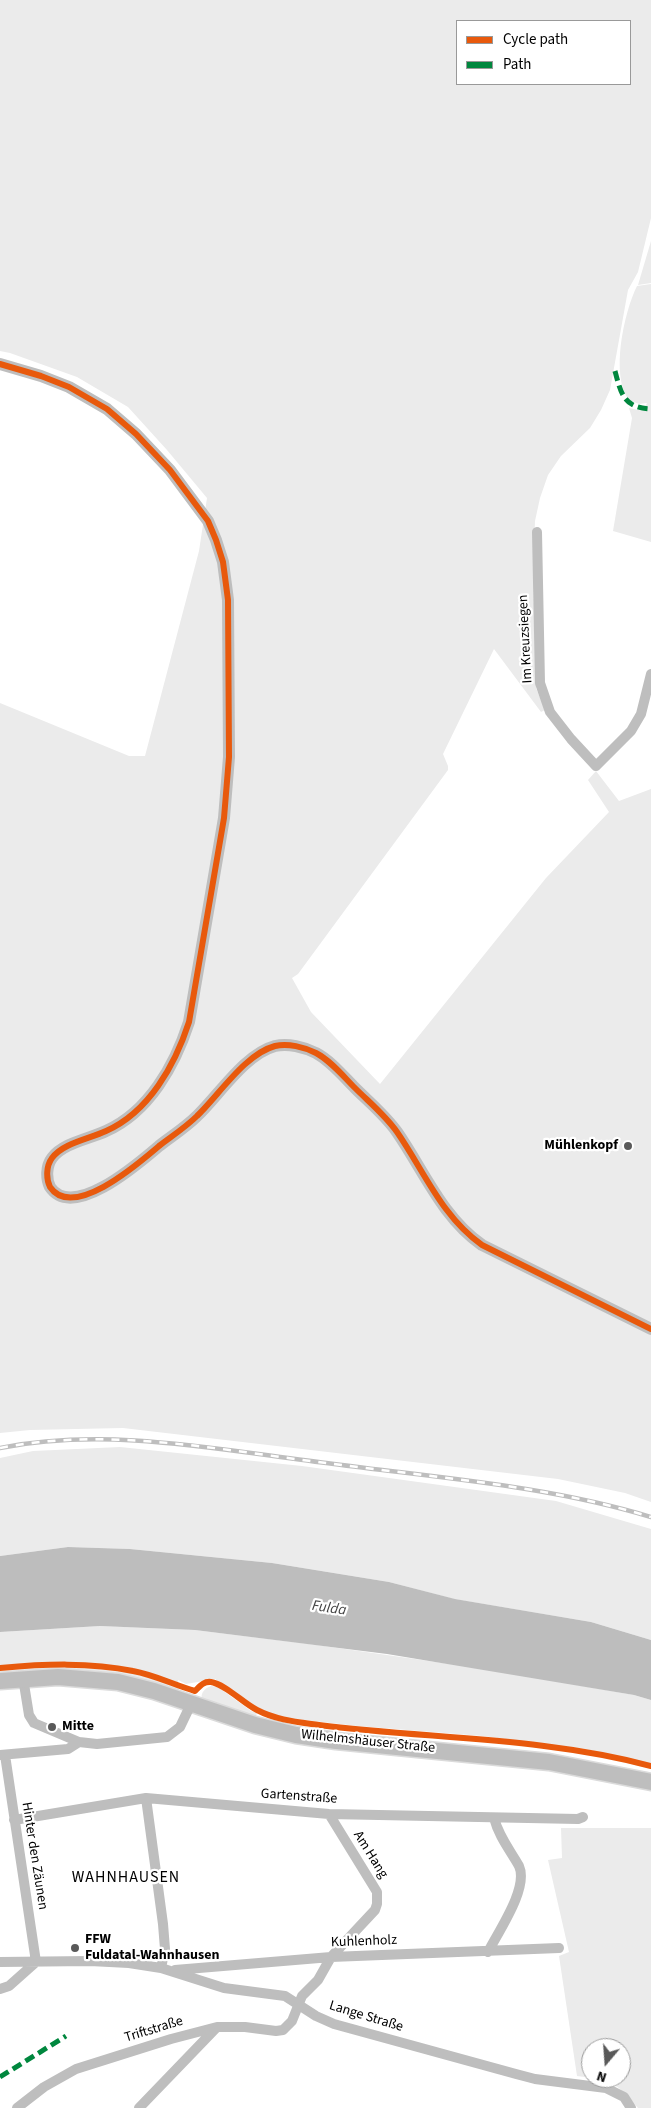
<!DOCTYPE html>
<html>
<head>
<meta charset="utf-8">
<style>
	body { margin:0 }
	#map { position:relative; width:651px; height:2108px; overflow:hidden; background:#fff; font-family:"Source Sans 3",sans-serif }
	canvas { display:block }
	.legend { position:absolute; left:456px; top:20px; width:175px; height:65px; box-sizing:border-box; background:#fff; border:1px solid #999; margin:0; padding:6px 9px; list-style:none; font-size:15px; color:#000 }
	.legend li { display:flex; align-items:center; gap:10px; height:25px }
	.legend b { width:25px; border:1px solid #999 }
	.north { position:absolute; left:581px; top:2038px; width:50px; height:50px; box-sizing:border-box; background:#fff; border:1px solid #999; border-radius:50%; rotate:198deg; font-size:14px; font-weight:700; line-height:20px; text-align:center; color:#000 }
	.north::after { content:''; display:block; margin:auto; width:18px; height:22px; background:#595959; clip-path:polygon(50% 0,100% 100%,50% 72%,0 100%) }
</style>
</head>
<body>
<div id="map">
<canvas width="651" height="2108"></canvas>
<ul class="legend">
<li><b style="height:6px;background:#e8590c"></b>Cycle path</li>
<li><b style="height:6px;background:#00873e"></b>Path</li>
</ul>
<div class="north">N</div>
</div>
<script>
const ctx = document.querySelector('canvas').getContext('2d');
ctx.lineJoin = 'round';
function paint(path, color) {
  ctx.fillStyle = color;
  ctx.fill(path, 'evenodd');
}
function stroke(path, color, width, dash) {
  ctx.strokeStyle = color;
  ctx.lineWidth = width;
  ctx.lineCap = dash ? 'butt' : 'round';
  ctx.setLineDash(dash || []);
  ctx.stroke(path);
}
function drawText(font, color, halo, rows, align = 'center') {
  ctx.font = font + ' "Source Sans 3",sans-serif';
  ctx.lineWidth = 4.5;
  ctx.setLineDash([]);
  ctx.textBaseline = 'middle';
  ctx.strokeStyle = halo;
  ctx.fillStyle = color;
  for (const [text, x, y, turn = 0] of rows) {
    ctx.save();
    ctx.translate(x, y);
    ctx.rotate((+turn || 0) * Math.PI / 180);
    ctx.textAlign = isNaN(turn) ? turn : align;
    if (halo) ctx.strokeText(text, 0, 0);
    ctx.fillText(text, 0, 0);
    ctx.restore();
  }
}
const green = new Path2D(`
	M 0,0 L 651,0 L 651,218 L 638,272 L 628,290 L 610,390 L 601,410 L 590,428 L 561,456 L 548,475 L 540,498 L 535,521 L 533,576 L 536,688 L 545,710 L 541,712 L 494,649 L 443,754 L 448,766 L 448,770 L 298,974 L 292,978 L 311,1012 L 380,1084 L 546,878 L 609,812 L 588,780 L 596,771 L 619,801 L 651,789 L 651,1502 L 625,1493 L 558,1479 L 123,1428 L 30,1430 L 0,1433 L 0,703 L 129,756 L 145,756 L 199,551 L 207,498 L 167,450 L 128,407 L 77,377 L 10,353 L 0,351 ZM 457,21 L 630,21 L 630,84 L 457,84 Z
	M 651,241 L 651,283 L 638,285 Z
	M 651,284 L 651,542 L 613,531 L 632,418 L 629,408 L 643,411 L 647,403 L 639,404 L 629,400 C 610,376 624,312 637,286 Z
	M 120,1447 L 302,1466 L 556,1501 L 651,1529 L 651,1640 L 591,1622 L 454,1599 L 389,1582 L 272,1563 L 130,1549 L 68,1547 L 0,1556 L 0,1458 L 33,1451 Z
	M 100,1626 L 195,1630 L 317,1645 L 485,1669 L 634,1695 L 651,1700 L 651,1764 L 585,1749 L 482,1736 L 357,1726 L 278,1717 L 257,1709 L 215,1679 L 186,1684 L 178,1680 L 179,1692 L 0,1676 L 0,1632 Z
	M 211,1686 L 218,1687 L 251,1711 L 257,1713 L 255,1719 L 202,1700 C 200,1693 205,1688 211,1686 Z
	M 561,1828 L 651,1828 L 651,2108 L 638,2108 L 624,2092 L 608,2080 L 577,2076 L 559,1956 L 569,1952 L 548,1860 L 562,1858 ZM 591,2048 L 621,2048 L 621,2078 L 591,2078 Z`);
const water = new Path2D(`
	M 68,1547 L 130,1549 L 272,1563 L 389,1582 L 455,1599 L 591,1622 L 651,1640 L 651,1700 L 634,1695 L 387,1654 L 195,1630 L 100,1626 L 0,1632 L 0,1556 Z`);
const minor = new Path2D(`
	M 537,532 L 540,683 L 550,712 L 571,739 L 596,766 L 631,731 L 641,714 L 651,674
	M 23,1678 L 29,1715 L 34,1723 L 79,1742 L 97,1744 L 167,1737 L 180,1727 L 191,1704
	M 0,1755 L 68,1749 L 79,1742
	M 146,1798 L 163,1924 L 165,1949 L 161,1968
	M 14,1820 L 146,1798 L 329,1814 L 578,1819 L 583,1817
	M 488,1952 C 498,1932 529,1888 519,1866 C 510,1850 499,1837 494,1818
	M 0,1962 L 90,1961 L 129,1963 L 161,1968 L 224,1988 L 285,1996 L 316,2016 L 334,2024 L 516,2074 L 535,2079 L 606,2088 L 624,2097 L 631,2108
	M 175,1970 L 331,1957 L 559,1948
	M 0,1989 L 9,1986 L 36,1962 L 5,1755
	M 17,2108 L 44,2087 L 76,2069 L 171,2039 L 217,2027 L 245,2027 L 276,2031 L 283,2030 L 292,2021 L 302,1996 L 318,1980 L 331,1957 L 375,1910 L 377,1904 L 377,1892 L 329,1814
	M 139,2108 L 217,2027`);
const tertiary = new Path2D(`
	M 0,364 L 41,376 L 69,387 L 107,409 L 136,434 L 170,470 L 208,521 L 216,540 L 223,562 L 228,600 L 229,757 L 224,818 L 189,1022 C 175,1065 149,1112 106,1131 C 89,1139 63,1143 52,1158 C 46,1166 46,1179 50,1187 C 73,1221 139,1163 159,1146 C 172,1136 186,1127 197,1116 C 219,1095 245,1054 275,1046 C 288,1043 304,1047 316,1053 C 331,1061 343,1076 355,1088 C 369,1102 385,1115 397,1132 C 424,1171 442,1217 482,1245 L 651,1329`);
const primary = new Path2D(`
	M 0,1681 L 58,1677 L 118,1682 L 154,1691 L 255,1725 L 296,1735 L 336,1741 L 549,1762 L 651,1782`);
const rail = new Path2D(`
	M 0,1448 C 110,1426 225,1451 334,1464 C 440,1478 549,1486 651,1517`);
const quiet = new Path2D(`
	M 615,371 C 621,394 624,408 651,409
	M 0,2077 L 66,2036`);
const cycleway = new Path2D(`
	M 0,364 L 41,376 L 69,387 L 107,409 L 136,434 L 170,470 L 208,521 L 216,540 L 223,562 L 228,600 L 229,757 L 224,818 L 189,1022 C 175,1065 149,1112 106,1131 C 89,1139 63,1143 52,1158 C 46,1166 46,1179 50,1187 C 73,1221 139,1163 159,1146 C 172,1136 186,1127 197,1116 C 219,1095 245,1054 275,1046 C 288,1043 304,1047 316,1053 C 331,1061 343,1076 355,1088 C 369,1102 385,1115 397,1132 C 424,1171 442,1217 482,1245 L 651,1329
	M 0,1668 C 44,1664 90,1662 133,1671 C 155,1675 174,1685 195,1691 C 200,1686 204,1681 211,1682 C 225,1684 243,1703 257,1710 C 276,1720 298,1722 319,1725 C 430,1739 542,1737 651,1766`);
const markers = [
	[628,1146,5,"#595959"],
	[52,1727,5,"#595959"],
	[75,1948,5,"#595959"]
];
const streetNames = [
	["Im Kreuzsiegen",526,639,-93],
	["Wilhelmshäuser Straße",368,1742,6],
	["Gartenstraße",299,1797,4],
	["Am Hang",370,1855,58],
	["Hinter den Zäunen",34,1856,81],
	["Kuhlenholz",364,1942,-2],
	["Lange Straße",366,2017,17],
	["Triftstraße",154,2030,-17]
];
const poiNames = [
	["Mühlenkopf",618,1146,"right"],
	["Mitte",62,1727],
	["FFW",85,1940],
	["Fuldatal-Wahnhausen",85,1956]
];
const waterNames = [
	["Fulda",329,1609,8]
];
const quarterNames = [
	["WAHNHAUSEN",126,1878]
];
paint(green, '#ebebeb');
paint(water, '#bdbdbd');
stroke(primary, '#dbdbdb', 19);
stroke(minor, '#bebebe', 10);
stroke(tertiary, '#bebebe', 12);
stroke(primary, '#bebebe', 16);
stroke(rail, '#bebebe', 4.5);
stroke(rail, '#fff', 2.5, [8]);
stroke(quiet, '#00873e', 5, [10, 5]);
stroke(cycleway, '#e8590c', 6);
for (const [x, y, r, color] of markers) {
  const dot = new Path2D();
  dot.arc(x, y, r, 0, 2 * Math.PI);
  ctx.fillStyle = color;
  ctx.fill(dot);
  stroke(dot, '#fff', 2);
}
drawText('14px', '#000', '#fff', streetNames);
drawText('bold 14px', '#000', '#fff', poiNames, 'left');
drawText('italic 15px', '#424242', '#fff', waterNames);
ctx.letterSpacing = '1px';
drawText('16px', '#000', '#fff', quarterNames);
ctx.letterSpacing = '0px';
</script>
</body>
</html>
